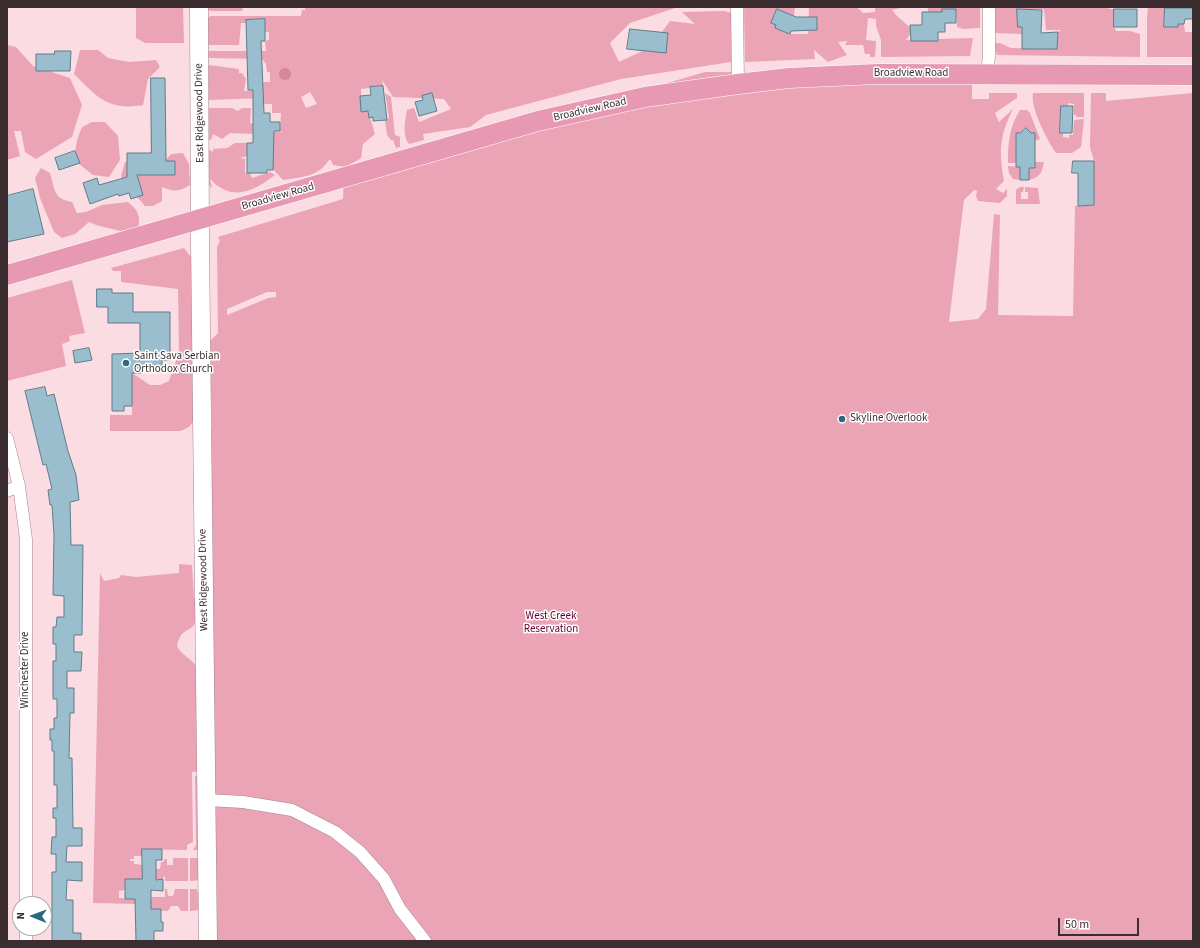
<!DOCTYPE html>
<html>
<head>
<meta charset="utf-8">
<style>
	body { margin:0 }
	#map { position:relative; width:1200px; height:948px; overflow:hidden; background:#fbdce3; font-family:"Source Sans 3",sans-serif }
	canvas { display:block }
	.frame { position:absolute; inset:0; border:8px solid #3b2d30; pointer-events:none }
	.north { position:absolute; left:12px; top:896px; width:40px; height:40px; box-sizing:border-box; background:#fff; border:1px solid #b1abac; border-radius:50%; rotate:271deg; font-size:11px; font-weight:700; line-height:16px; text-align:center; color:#3b2d30 }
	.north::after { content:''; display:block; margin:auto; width:14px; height:18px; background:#2c687f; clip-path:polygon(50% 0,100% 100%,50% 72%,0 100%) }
	.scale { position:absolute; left:1058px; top:918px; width:81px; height:18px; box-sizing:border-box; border:2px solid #3b2d30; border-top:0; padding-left:5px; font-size:12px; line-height:14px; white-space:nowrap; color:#3b2d30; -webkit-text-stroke:3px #fff; paint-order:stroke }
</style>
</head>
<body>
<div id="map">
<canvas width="1200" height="948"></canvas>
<div class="frame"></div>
<div class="north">N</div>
<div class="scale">50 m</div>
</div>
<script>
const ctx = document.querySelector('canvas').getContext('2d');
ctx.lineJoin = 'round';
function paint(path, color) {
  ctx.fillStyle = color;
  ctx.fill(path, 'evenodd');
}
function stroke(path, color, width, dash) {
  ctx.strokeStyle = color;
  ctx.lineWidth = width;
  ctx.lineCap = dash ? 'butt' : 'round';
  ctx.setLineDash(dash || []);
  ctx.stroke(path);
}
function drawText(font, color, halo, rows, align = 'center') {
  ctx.font = font + ' "Source Sans 3",sans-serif';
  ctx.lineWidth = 3;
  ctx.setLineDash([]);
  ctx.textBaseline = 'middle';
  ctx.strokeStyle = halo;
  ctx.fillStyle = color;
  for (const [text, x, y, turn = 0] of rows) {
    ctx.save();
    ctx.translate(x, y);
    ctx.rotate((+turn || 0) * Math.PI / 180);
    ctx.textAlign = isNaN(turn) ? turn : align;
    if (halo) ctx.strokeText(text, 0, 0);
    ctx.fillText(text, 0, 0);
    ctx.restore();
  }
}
const green = new Path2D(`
	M 136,7 L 183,7 L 184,43 L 145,43 L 136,38 Z
	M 204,7 L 243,7 L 242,11 L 210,11 Z
	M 305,7 L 678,7 L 630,23 L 610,43 L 619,62 L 651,47 L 670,21 L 695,24 L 682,12 L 724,11 L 732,13 L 731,62 L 621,79 L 486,115 L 470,127 L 423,134 L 424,140 L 409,144 C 402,136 405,121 407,110 L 414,108 L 419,122 L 451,109 L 444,99 L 393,97 L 382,80 L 383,86 L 361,89 L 361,112 L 368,111 L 375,134 L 363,144 L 361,158 L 346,167 L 333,165 L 331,160 L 329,160 C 318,177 302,177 283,180 L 270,166 L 271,132 L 283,132 L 280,131 L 281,113 L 272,113 L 272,104 L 264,104 L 264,98 L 209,100 L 204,97 L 204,68 L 209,65 L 239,69 L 239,73 L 242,73 L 246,79 L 244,91 L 263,90 L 263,82 L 270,82 L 270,72 L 267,72 L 266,64 L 262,59 L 210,58 L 205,56 L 205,53 L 209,51 L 266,51 L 265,41 L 269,40 L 269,32 L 265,32 L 265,19 L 246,20 L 246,23 L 241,23 L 239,45 L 209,45 L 205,42 L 204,20 L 211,16 L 301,16 L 302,10 L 305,10 ZM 310,92 L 317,104 L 306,108 L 301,97 Z
	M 744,7 L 795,7 L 794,16 L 776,25 L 776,28 L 790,34 L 808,34 L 809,7 L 857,7 L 863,13 L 875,12 L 875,7 L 904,7 L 892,10 L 897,16 L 913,30 L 906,40 L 973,38 L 970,56 L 881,57 L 881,40 L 876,26 L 876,19 L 868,18 L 866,40 L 876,41 L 875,57 L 870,57 L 870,54 L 865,54 L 863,45 L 845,45 L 847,41 L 838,42 L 847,55 L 828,62 L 814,50 L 815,59 L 745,62 Z
	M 928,7 L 980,7 L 980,28 L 963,29 L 957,27 L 956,9 L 942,9 L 942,12 L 928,12 Z
	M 993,7 L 1111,7 L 1108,9 L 1114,9 L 1114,27 L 1116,31 L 1130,31 L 1140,34 L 1140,57 L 997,55 L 994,43 L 1000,43 L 1011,48 L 1057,49 L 1058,32 L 1061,30 L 1046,30 L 1044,9 L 1018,9 L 1018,26 L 1022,27 L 1022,34 L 993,33 Z
	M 1148,7 L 1178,7 L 1165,8 L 1164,27 L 1178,27 L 1178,24 L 1184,24 L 1185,32 L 1193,32 L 1193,57 L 1147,57 L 1147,17 Z
	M 7,45 L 16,47 L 33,66 L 70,78 L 82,105 L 72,137 L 36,159 L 25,152 L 21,131 L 14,131 L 20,156 L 7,160 Z
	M 80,50 L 98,50 L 108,58 L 129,62 L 156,60 L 160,67 L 148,79 L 143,105 C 108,111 97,97 74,74 Z
	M 705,72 L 972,73 L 972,99 L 989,99 L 989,93 L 1017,93 L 1017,98 L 995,113 L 999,122 L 1013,109 C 999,137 999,151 1004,181 L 996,189 L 1003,193 L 1007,189 L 1007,196 L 1000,203 L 978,201 L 976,196 L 977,191 L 974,190 L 964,200 L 949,322 L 978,319 L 986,309 L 994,214 L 1000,215 L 998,315 L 1073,316 L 1075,206 L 1094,205 L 1094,161 L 1090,147 L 1091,93 L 1106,93 L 1106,101 L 1193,93 L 1193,941 L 209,941 L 204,431 L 212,428 L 210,341 L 218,333 L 217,247 L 220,241 L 218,237 L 343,199 L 344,177 ZM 267,292 L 276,292 L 276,297 L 268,298 L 227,315 L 227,309 Z
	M 385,93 L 391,97 L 395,135 L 400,137 L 400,147 L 396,148 L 393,140 L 391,140 L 387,135 L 385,121 L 389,118 Z
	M 1033,93 L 1084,93 L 1084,117 L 1076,117 L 1076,115 L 1074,115 L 1074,104 L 1068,103 L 1068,106 L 1061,106 L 1060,133 L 1063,133 L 1063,137 L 1069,138 L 1069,135 L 1073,135 L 1074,120 L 1084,119 L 1081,147 L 1072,153 L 1056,153 C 1047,140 1030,108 1033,93 Z
	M 209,108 L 232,108 L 238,111 L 242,108 L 251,108 L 250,123 L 253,124 L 253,134 L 230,133 L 222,139 L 213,134 L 211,140 L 204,138 L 205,110 Z
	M 1020,110 L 1027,110 L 1030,113 L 1040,139 L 1035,141 L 1035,133 L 1031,133 L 1026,128 L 1020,133 L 1016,133 L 1016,163 L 1008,163 C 1008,144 1009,127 1020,110 Z
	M 92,122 L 105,122 L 118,136 L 120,160 L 109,177 L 93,175 L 74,160 L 77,140 L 82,127 Z
	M 235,143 L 247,143 L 247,156 L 240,158 L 245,159 L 245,173 L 250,173 L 252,178 L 270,172 L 275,175 C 253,192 232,202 210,179 L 212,187 L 211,188 L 207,181 L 208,149 L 213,152 L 213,149 L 227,148 Z
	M 183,153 L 189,164 L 190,185 C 179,192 173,192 162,187 L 162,201 L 153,206 L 145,206 C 136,195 127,187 121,176 L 125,162 L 132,161 L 160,167 L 171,154 Z
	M 1035,162 L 1044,162 C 1042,173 1040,177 1029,180 L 1029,168 L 1035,167 Z
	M 1008,166 L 1020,167 L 1020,180 L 1013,179 L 1009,173 Z
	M 41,168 L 50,173 C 55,189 53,199 72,202 L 77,213 L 86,212 L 102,205 L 128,202 C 138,210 141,216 138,229 L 126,233 C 114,228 101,228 89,222 L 75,234 L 62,238 L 54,232 L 40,198 L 35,178 Z
	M 1020,187 L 1024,187 L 1023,192 L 1021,192 L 1021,199 L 1028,199 L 1028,192 L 1025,192 L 1025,187 L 1038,188 L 1040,204 L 1016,204 L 1016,190 Z
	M 184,248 L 191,257 L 193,272 L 196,418 L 189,427 L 181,431 L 110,431 L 110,415 L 132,415 L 132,373 L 150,385 L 160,385 L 169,381 L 179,352 L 178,289 L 121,282 L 121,271 L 113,271 L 111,268 Z
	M 72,280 L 85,333 L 69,336 L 70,341 L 62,344 L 66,366 L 7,381 L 7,298 Z
	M 179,564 L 192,565 L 194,598 L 198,600 C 198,607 199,615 196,622 C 190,633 181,627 177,646 C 180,654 191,658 196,666 L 200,771 L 192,772 L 193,842 L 187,845 L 187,850 L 142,849 L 142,856 L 134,856 L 134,859 L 130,859 L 130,861 L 134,861 L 134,864 C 143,864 151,869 160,869 L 161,862 L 163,862 L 165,859 L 167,859 L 167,865 L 173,865 L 173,858 L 188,858 L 188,881 L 165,881 L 165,876 L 162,879 L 125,879 L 125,890 L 119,891 L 119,898 L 151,900 L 152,897 L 165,897 L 165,889 L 167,889 L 168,896 L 173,896 L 175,889 L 188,889 L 188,911 L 181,911 L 178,906 L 171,906 L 168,911 L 136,909 L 136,904 L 93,903 L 100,573 L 104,581 L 119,578 L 121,575 L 136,577 L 179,573 Z
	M 195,776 L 200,776 L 200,844 L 198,850 L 193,850 L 196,845 Z
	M 190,858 L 198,858 L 201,880 L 190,881 Z
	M 190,889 L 197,889 L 197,892 L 201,893 L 199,910 L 190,911 Z`);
const water = new Path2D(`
	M279 74a6 6 0 1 1 12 0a6 6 0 1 1-12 0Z`);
const building = new Path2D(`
	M 1165,8 L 1193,8 L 1193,19 L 1185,19 L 1184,24 L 1178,24 L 1178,27 L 1164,27 Z
	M 777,9 L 796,17 L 817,17 L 817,30 L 791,31 L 790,34 L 775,28 L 776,25 L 771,23 Z
	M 942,9 L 956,9 L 956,23 L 945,23 L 945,32 L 938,32 L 938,41 L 911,41 L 910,25 L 922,25 L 922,12 L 942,12 Z
	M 1017,9 L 1042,10 L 1041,33 L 1058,32 L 1057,49 L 1022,49 L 1022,27 L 1018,27 Z
	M 1114,9 L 1137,9 L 1137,27 L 1114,27 Z
	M 265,19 L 265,41 L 261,41 L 264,113 L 270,113 L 270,122 L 280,122 L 280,131 L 274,131 L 273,170 L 267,170 L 267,173 L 247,173 L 247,143 L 253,143 L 253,90 L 248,90 L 246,20 Z
	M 630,29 L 668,33 L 666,53 L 627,49 Z
	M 55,51 L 71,51 L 70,71 L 36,71 L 36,54 L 54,54 Z
	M 151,78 L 165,78 L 166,161 L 175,161 L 175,175 L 137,175 L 143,195 L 131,199 L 129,193 L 119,196 L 118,194 L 90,204 L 83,183 L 97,178 L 99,185 L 127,177 L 127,153 L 151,153 Z
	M 383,86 L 387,120 L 373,121 L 373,117 L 369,118 L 368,111 L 361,112 L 360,96 L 371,95 L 370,87 Z
	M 432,93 L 437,111 L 419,116 L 415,102 L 423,100 L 422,96 Z
	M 1061,106 L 1073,106 L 1072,133 L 1060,133 Z
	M 1026,128 L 1031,133 L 1035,133 L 1035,168 L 1029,168 L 1029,180 L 1020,180 L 1020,167 L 1016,167 L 1016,133 L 1020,133 Z
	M 75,151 L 80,163 L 59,170 L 55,158 Z
	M 1073,161 L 1094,161 L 1094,205 L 1078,206 L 1078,173 L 1072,173 Z
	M 33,189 L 44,234 L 7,242 L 7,196 Z
	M 97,289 L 112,289 L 112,293 L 133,293 L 133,312 L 170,312 L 170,360 L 162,360 L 162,366 L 141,366 L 141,373 L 132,373 L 132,406 L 124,406 L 124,411 L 112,411 L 112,354 L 140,353 L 140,323 L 108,323 L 108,307 L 97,307 Z
	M 89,348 L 92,360 L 75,363 L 73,351 Z
	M 45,387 L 47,396 L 54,394 L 68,451 L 76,475 L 79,500 L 70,502 L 71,545 L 83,545 L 82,635 L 74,635 L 74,652 L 82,652 L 81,671 L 67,671 L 67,688 L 74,688 L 74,713 L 70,713 L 69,758 L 72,758 L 73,828 L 82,828 L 82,846 L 67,846 L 66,862 L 82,862 L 82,881 L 67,880 L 66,900 L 73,900 L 73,933 L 81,933 L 81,941 L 52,941 L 52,872 L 56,872 L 56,854 L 51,854 L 52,837 L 56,837 L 56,818 L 53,818 L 53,808 L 57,808 L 57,785 L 54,785 L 54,751 L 52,751 L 52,740 L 50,740 L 50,729 L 54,729 L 54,718 L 57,718 L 57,699 L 53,699 L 53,661 L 56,661 L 56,644 L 53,644 L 53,627 L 56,627 L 57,617 L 64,617 L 64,596 L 53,595 L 54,535 L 52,505 L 50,505 L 48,490 L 52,489 L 46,464 L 43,465 L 25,391 Z
	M 142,849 L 162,849 L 162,860 L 156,860 L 156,880 L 163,879 L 163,891 L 151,890 L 151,909 L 161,909 L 161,922 L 163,922 L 163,931 L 154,931 L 154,941 L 136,941 L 135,899 L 125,899 L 125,879 L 142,879 Z`);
const street = new Path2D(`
	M 737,7 L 738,84
	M 987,74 L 989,56 L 989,7
	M 7,438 L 19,486 L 26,539 L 26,904
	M 7,491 L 19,486
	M 207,800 L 243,802 L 292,810 L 335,832 L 360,852 L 384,879 L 400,909 L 425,941
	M 26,928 L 26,941`);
const secondary = new Path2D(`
	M 199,7 L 200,241 L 208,941`);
const primary = new Path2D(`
	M 7,275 L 538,121 L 645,97 L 738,84 L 789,78 L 878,74 L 1193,75`);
const markers = [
	[126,363,4,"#2c687f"],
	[842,419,4,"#2c687f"]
];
const streetNames = [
	["Broadview Road",911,74],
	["Broadview Road",590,110,-13],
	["East Ridgewood Drive",200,113,-91],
	["Broadview Road",278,197,-16],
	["West Ridgewood Drive",204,580,-91],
	["Winchester Drive",26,670,-90]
];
const poiNames = [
	["Saint Sava Serbian",134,357],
	["Orthodox Church",134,370],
	["Skyline Overlook",850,419]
];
const parkNames = [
	["West Creek",551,617],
	["Reservation",551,630]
];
paint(green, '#eaa4b6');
paint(water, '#d6859b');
paint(building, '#9abecd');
stroke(building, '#5c7d8b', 1);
stroke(street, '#a5838b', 13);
stroke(secondary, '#a5838b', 19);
stroke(primary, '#fff', 21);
stroke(street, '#fff', 12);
stroke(secondary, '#fff', 18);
stroke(primary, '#e799b3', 20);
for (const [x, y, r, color] of markers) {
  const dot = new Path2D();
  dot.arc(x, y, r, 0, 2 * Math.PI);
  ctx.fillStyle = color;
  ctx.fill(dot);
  stroke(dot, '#fff', 1.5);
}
drawText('11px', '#3b2d30', '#fff', streetNames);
drawText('11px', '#3b2d30', '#fff', poiNames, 'left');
drawText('11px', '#65002e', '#fff', parkNames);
</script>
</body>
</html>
